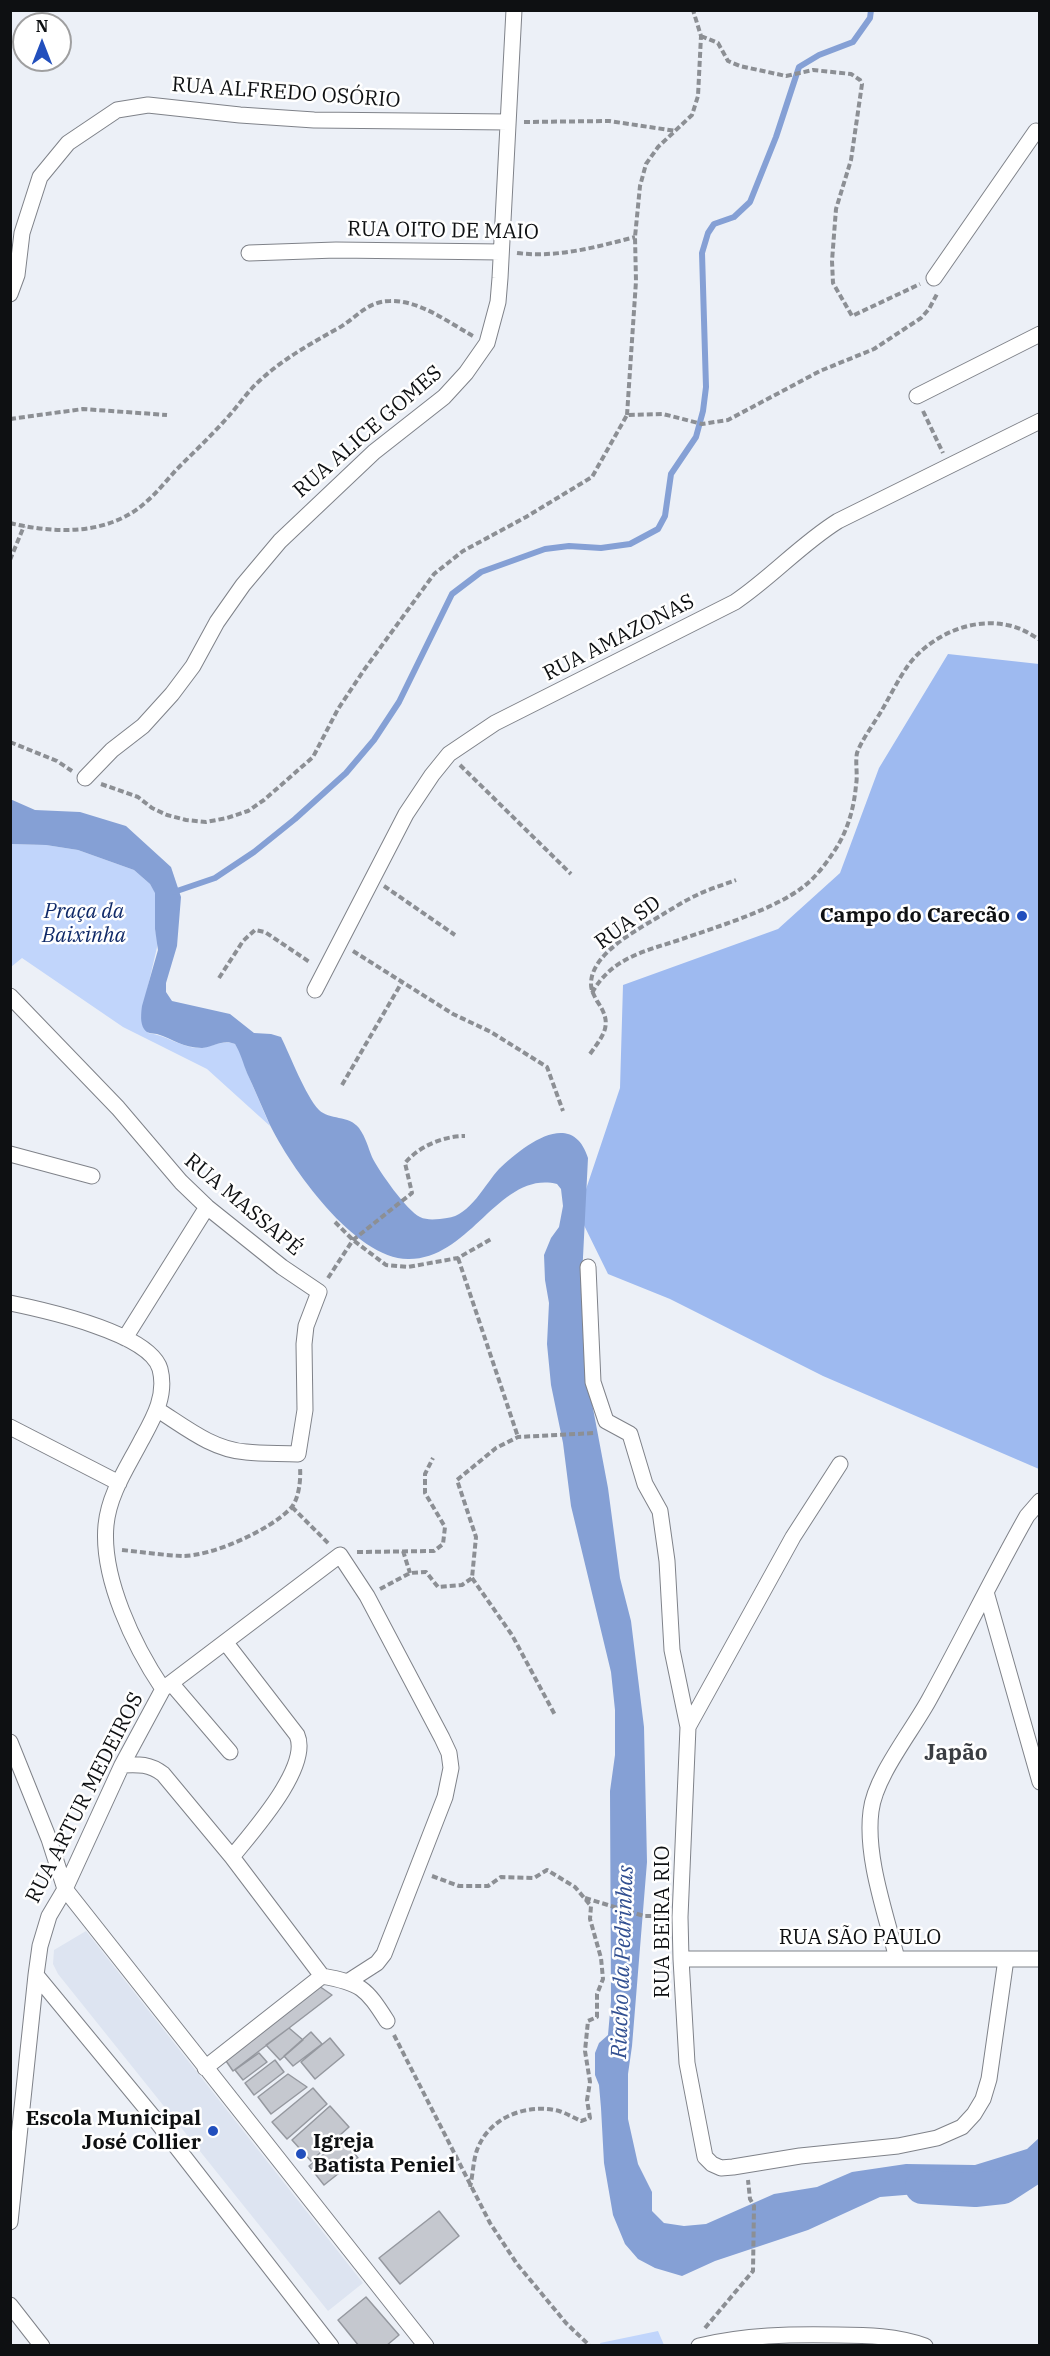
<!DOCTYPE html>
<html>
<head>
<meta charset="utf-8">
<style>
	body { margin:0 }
	#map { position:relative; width:1050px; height:2356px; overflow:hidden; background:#ecf0f7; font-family:"IBM Plex Serif",serif }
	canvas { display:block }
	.frame { position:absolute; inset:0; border:12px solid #0e1012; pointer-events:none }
	.north { position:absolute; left:12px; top:12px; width:60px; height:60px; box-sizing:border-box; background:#fff; border:2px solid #9f9fa0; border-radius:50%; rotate:0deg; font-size:16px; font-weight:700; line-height:24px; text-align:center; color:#0e1012 }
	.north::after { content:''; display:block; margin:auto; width:21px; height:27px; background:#224fbd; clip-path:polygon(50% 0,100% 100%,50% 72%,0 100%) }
</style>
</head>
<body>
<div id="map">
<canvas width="1050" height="2356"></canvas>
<div class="frame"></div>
<div class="north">N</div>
</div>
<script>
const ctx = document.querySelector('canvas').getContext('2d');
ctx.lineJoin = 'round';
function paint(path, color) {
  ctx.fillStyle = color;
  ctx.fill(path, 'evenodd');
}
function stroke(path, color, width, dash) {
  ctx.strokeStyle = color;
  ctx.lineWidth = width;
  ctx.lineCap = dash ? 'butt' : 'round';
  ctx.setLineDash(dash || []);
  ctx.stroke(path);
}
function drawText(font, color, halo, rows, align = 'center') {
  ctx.font = font + ' "IBM Plex Serif",serif';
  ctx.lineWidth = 5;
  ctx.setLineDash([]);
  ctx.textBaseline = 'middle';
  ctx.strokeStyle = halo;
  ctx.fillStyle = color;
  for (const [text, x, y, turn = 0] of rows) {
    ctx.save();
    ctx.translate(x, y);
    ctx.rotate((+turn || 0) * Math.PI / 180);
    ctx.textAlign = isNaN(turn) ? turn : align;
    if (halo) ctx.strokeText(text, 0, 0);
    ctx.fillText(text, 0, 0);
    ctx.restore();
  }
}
const built = new Path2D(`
	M 86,1931 L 363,2283 L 328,2311 L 58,1974 L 53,1964 L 54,1950 Z`);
const green = new Path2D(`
	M 10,844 L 46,845 L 78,850 L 134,870 L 150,884 L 155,892 L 155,929 L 158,943 L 141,1016 L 148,1033 C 166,1035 180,1047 198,1048 C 210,1048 223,1039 235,1044 L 242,1055 L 246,1070 L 270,1126 L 207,1069 L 123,1027 L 22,958 L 11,967 Z
	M 658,2331 L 664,2345 L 601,2346 L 600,2343 Z`);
const forest = new Path2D(`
	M 948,654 L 1039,664 L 1039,1469 L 823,1376 L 670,1299 L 608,1274 L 578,1213 L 620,1088 L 623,985 L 778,929 L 840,873 L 879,768 Z`);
const water = new Path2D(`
	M 10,799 L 35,810 L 80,812 L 126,826 L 171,867 L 181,897 L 177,946 L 166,983 L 166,992 L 172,1001 L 230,1014 L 254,1033 L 271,1034 L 281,1037 C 291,1057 305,1095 319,1110 C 329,1120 349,1115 359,1128 C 366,1138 368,1147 372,1157 C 378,1170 407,1211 420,1217 C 428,1221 439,1219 447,1218 C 470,1216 485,1184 499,1169 C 523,1146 572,1107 588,1158 L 582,1277 L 585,1366 L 608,1488 L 620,1578 L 631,1621 L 644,1727 L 647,1862 L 632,2046 L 628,2074 L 628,2119 L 638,2164 L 652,2192 L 652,2211 L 664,2223 L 684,2226 L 706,2224 L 774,2194 L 817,2187 L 852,2172 L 906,2164 L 975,2165 L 1027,2149 L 1039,2138 L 1039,2163 L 1003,2187 L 880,2197 L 808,2230 L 715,2261 L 682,2276 L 655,2268 L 638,2259 L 625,2244 L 613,2215 L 604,2163 L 601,2108 L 599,2085 L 595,2075 L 595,2053 L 599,2043 L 608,2035 L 611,2001 L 610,1791 L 615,1755 L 615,1710 L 611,1672 L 571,1506 L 563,1443 L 551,1385 L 547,1344 L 549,1303 L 545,1280 L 544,1255 L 551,1238 L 559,1227 L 563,1206 L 561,1189 L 557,1184 C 499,1170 471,1260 408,1259 C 355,1259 290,1167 269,1123 C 262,1107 255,1090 247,1073 C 243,1063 241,1054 235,1044 C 223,1039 214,1047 202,1048 C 184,1048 173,1039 157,1034 C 152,1033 147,1034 144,1029 C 140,1023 141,1013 142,1006 L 158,950 L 155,929 L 155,893 L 150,884 L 134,870 L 78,850 L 46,845 L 11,844 Z`);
const stream = new Path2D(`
	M 174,892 L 215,878 L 254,852 L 295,819 L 346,773 L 374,740 L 399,702 L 452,594 L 481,572 L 545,549 L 569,546 L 601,548 L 630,544 L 658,529 L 665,516 L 671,474 L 696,437 L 703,411 L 706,387 L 702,253 L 708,233 L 714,224 L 734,217 L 750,202 L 776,137 L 799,67 L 819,55 L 853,42 L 870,18 L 871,10`);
const river = new Path2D(`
	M 922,2187 L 975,2190 L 1003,2187 L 1040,2163`);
const building = new Path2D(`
	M 319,1986 L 332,1995 L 233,2071 L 224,2058 Z
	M 289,2028 L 303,2040 L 280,2060 L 266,2045 Z
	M 311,2032 L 322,2044 L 293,2066 L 284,2056 Z
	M 330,2038 L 344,2055 L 315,2079 L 301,2062 Z
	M 259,2053 L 267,2062 L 243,2080 L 235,2070 Z
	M 275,2060 L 284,2072 L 254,2095 L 245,2083 Z
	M 288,2074 L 307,2087 L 271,2114 L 258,2097 Z
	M 313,2088 L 327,2104 L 287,2139 L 272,2122 Z
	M 330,2106 L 349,2127 L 311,2161 L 292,2140 Z
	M 343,2139 L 358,2158 L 324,2185 L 309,2166 Z
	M 439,2211 L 459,2236 L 400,2284 L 379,2258 Z
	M 366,2297 L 399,2335 L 386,2346 L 359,2346 L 338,2320 Z`);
const path = new Path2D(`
	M 701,36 L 718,43 L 728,61 L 740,66 L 786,76 L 813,70 L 851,74 L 860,80 L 862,84 L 851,160 L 836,209 L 832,261 L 833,283 L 852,316 L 920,284
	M 524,122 L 609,121 L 676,131
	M 517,253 C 558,258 596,247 635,237
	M 923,411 L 943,453
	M 627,415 L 636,281 L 635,237 L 640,186 L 646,164 L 658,147 L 692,115 L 698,96 L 701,36 L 693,10
	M 10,419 L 83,409 L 167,415
	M 10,523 C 47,532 91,535 126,516 C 146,506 161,487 176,470 C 193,453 211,436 227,418 C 236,408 244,397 253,387 C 278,362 305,347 335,330 C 355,320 366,301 390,301 C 419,300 448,322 473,336
	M 10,560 L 24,526
	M 10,742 L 57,761 L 72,771
	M 460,765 L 571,874
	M 101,784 L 138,797 L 152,808 L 167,815 L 186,820 L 206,822 L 227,818 L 248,811 L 264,800 L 313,757 L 338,709 L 364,670 L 434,574 L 463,551 L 526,517 L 592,477 L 627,415 L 663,414 L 702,424 L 728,420 L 820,371 L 874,349 L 921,318 L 929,309 L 937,294
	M 384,886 L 455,935
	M 353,951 L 453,1014 L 491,1032 L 547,1067 L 563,1111
	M 219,978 L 243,941 L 255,930 L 265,932 L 311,963
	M 592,993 C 612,957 646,951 682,939 C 717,927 775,909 803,887 C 815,878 825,865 833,853 C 847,833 854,809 856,785 C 858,775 855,763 857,753 C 861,741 875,722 882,710 C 890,696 898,680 907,667 C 928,637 970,617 1007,625 C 1019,627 1029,633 1040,640
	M 590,1054 C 605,1033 613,1024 597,1001 C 594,995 591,991 591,984 C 591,952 641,928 665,913 C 675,907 686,900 697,895 C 709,889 723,885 736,880
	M 342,1085 L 402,982
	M 335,1222 L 353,1240 L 386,1265 L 408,1267 L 458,1258 L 491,1239
	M 458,1258 L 518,1437
	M 328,1278 L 353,1240 L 412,1193 L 405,1163 C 419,1146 444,1136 465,1136
	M 292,1507 L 330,1545
	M 122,1550 C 142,1552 162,1555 182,1556 C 213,1556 270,1530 291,1508 C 299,1499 301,1479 300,1468
	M 403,1551 L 410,1573
	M 357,1552 L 434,1551 L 443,1544 L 445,1527 L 425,1493 L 425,1474 L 433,1458
	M 472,1578 L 512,1635 L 555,1715
	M 380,1589 L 410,1573 L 426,1572 L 438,1587 L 462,1585 L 472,1578 L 476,1537 L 457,1480 L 496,1448 L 518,1437 L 595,1433
	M 432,1876 L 459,1886 L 488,1886 L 501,1877 L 534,1878 L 547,1870 L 575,1887 L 591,1906 L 590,1919 L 601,1958 L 603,1979 L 597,1994 L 597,2017 L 588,2021 L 585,2051 L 590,2082 L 587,2100 L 590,2118 L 581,2121 C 574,2118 566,2113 559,2111 C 527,2103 489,2117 477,2150 C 473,2161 473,2175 470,2187
	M 585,1898 L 644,1916 L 665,1916
	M 394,2035 L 490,2223 L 517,2264 L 566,2323 L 590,2346
	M 705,2328 L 753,2271 L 754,2206 L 750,2199 L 748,2180`);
const street = new Path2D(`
	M 249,253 L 336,250 L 501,252
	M 934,278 L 1036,131
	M 10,294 L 17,275 L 22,233 L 40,177 L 68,143 L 117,110 L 148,105 L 240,115 L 314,120 L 508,122
	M 917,396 L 1040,334
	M 85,778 L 112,750 L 143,726 L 172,694 L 193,666 L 217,622 L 243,585 L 280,541 L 374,452 L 444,397 L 466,373 L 487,343 L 498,302 L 500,278 L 514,10
	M 315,990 L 406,814 L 432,775 L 449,754 L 495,723 L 735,602 C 772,577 801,544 838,521 L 1040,421
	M 10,996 L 118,1108 L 181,1182 L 207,1207 L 282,1267 L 319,1292 L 306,1326 L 304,1344 L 305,1410 L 298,1454 C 281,1453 263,1454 246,1452 C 213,1450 185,1427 158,1410
	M 10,1154 L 92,1176
	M 588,1267 L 593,1382 L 606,1421 L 630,1434 L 645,1484 L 660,1511 L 667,1561 L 672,1650 L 688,1727 L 680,1917 L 681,1959 L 687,2063 L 705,2157 L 712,2164 L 721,2168 L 733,2167 L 800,2156 L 898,2146 L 937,2138 L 962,2127 L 974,2114 L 983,2099 L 989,2079 L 1006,1959
	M 10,1303 C 44,1310 150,1333 160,1369 C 167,1396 153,1419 141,1441 C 127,1468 109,1494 106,1525 C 101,1578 134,1646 163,1689 L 122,1765 L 65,1889 L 49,1916 L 40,1946 L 36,1975 L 10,2222
	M 125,1338 L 207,1207
	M 10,1427 L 119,1483
	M 986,1592 L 1040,1782
	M 226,1643 L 297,1735 C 311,1767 252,1832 232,1857
	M 171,1683 L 230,1752
	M 163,1689 L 340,1555 L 367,1596 L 442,1738 L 449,1753 L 451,1768 L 445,1797 L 384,1954 L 377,1963 L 349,1981
	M 688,1727 L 793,1537 L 840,1464
	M 10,1742 L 49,1839 L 65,1889 L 426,2346
	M 122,1765 C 139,1764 150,1764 163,1774 L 232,1857 L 322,1976
	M 681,1959 L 1040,1959
	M 897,1959 C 886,1914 865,1857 871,1811 C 875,1776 913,1730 930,1698 C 963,1638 993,1576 1027,1516 L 1040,1501
	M 36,1975 L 154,2118 L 331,2346
	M 205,2068 L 322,1976 C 361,1983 366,1988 387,2021
	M 10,2305 L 42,2346
	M 699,2346 C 745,2335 791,2334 838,2335 C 867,2335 897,2336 925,2346`);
const markers = [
	[1022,916,6,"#224fbd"],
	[213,2131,6,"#224fbd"],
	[301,2154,6,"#224fbd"]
];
const streetNames = [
	["RUA ALFREDO OSÓRIO",286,93,4],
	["RUA OITO DE MAIO",443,231,1],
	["RUA ALICE GOMES",368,432,-41],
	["RUA AMAZONAS",619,638,-27],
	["RUA SD",628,923,-36],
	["RUA MASSAPÉ",243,1205,40],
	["RUA ARTUR MEDEIROS",85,1798,-63],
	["RUA BEIRA RIO",663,1922,-90],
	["RUA SÃO PAULO",860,1938]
];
const parkNames = [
	["Praça da",84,912],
	["Baixinha",84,936]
];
const poiNames = [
	["Campo do Carecão",1010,916],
	["Escola Municipal",201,2119],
	["José Collier",201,2143],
	["Igreja",313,2142,"left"],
	["Batista Peniel",313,2166,"left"]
];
const neighbourhoodNames = [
	["Japão",956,1754]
];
const waterNames = [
	["Riacho da Pedrinhas",623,1962,-88]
];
paint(built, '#dde4f1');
paint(green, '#c1d5fb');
paint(forest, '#9ebaf0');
paint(water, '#85a0d5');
stroke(stream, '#85a0d5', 6);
stroke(river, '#85a0d5', 34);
paint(building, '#c5c8cf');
stroke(building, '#95989f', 1.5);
stroke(street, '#7f8289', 17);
stroke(path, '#8c8f94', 4, [6, 3]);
stroke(street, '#fff', 15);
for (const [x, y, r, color] of markers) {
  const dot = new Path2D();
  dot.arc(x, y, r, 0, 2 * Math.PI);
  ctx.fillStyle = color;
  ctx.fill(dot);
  stroke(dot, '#fff', 2);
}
drawText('21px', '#0e1012', '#fff', streetNames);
drawText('italic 21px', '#112b69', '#fff', parkNames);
drawText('bold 21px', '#0e1012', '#fff', poiNames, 'right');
drawText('bold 22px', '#3a3d42', '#fff', neighbourhoodNames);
drawText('italic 22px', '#314f91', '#fff', waterNames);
</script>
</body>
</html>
